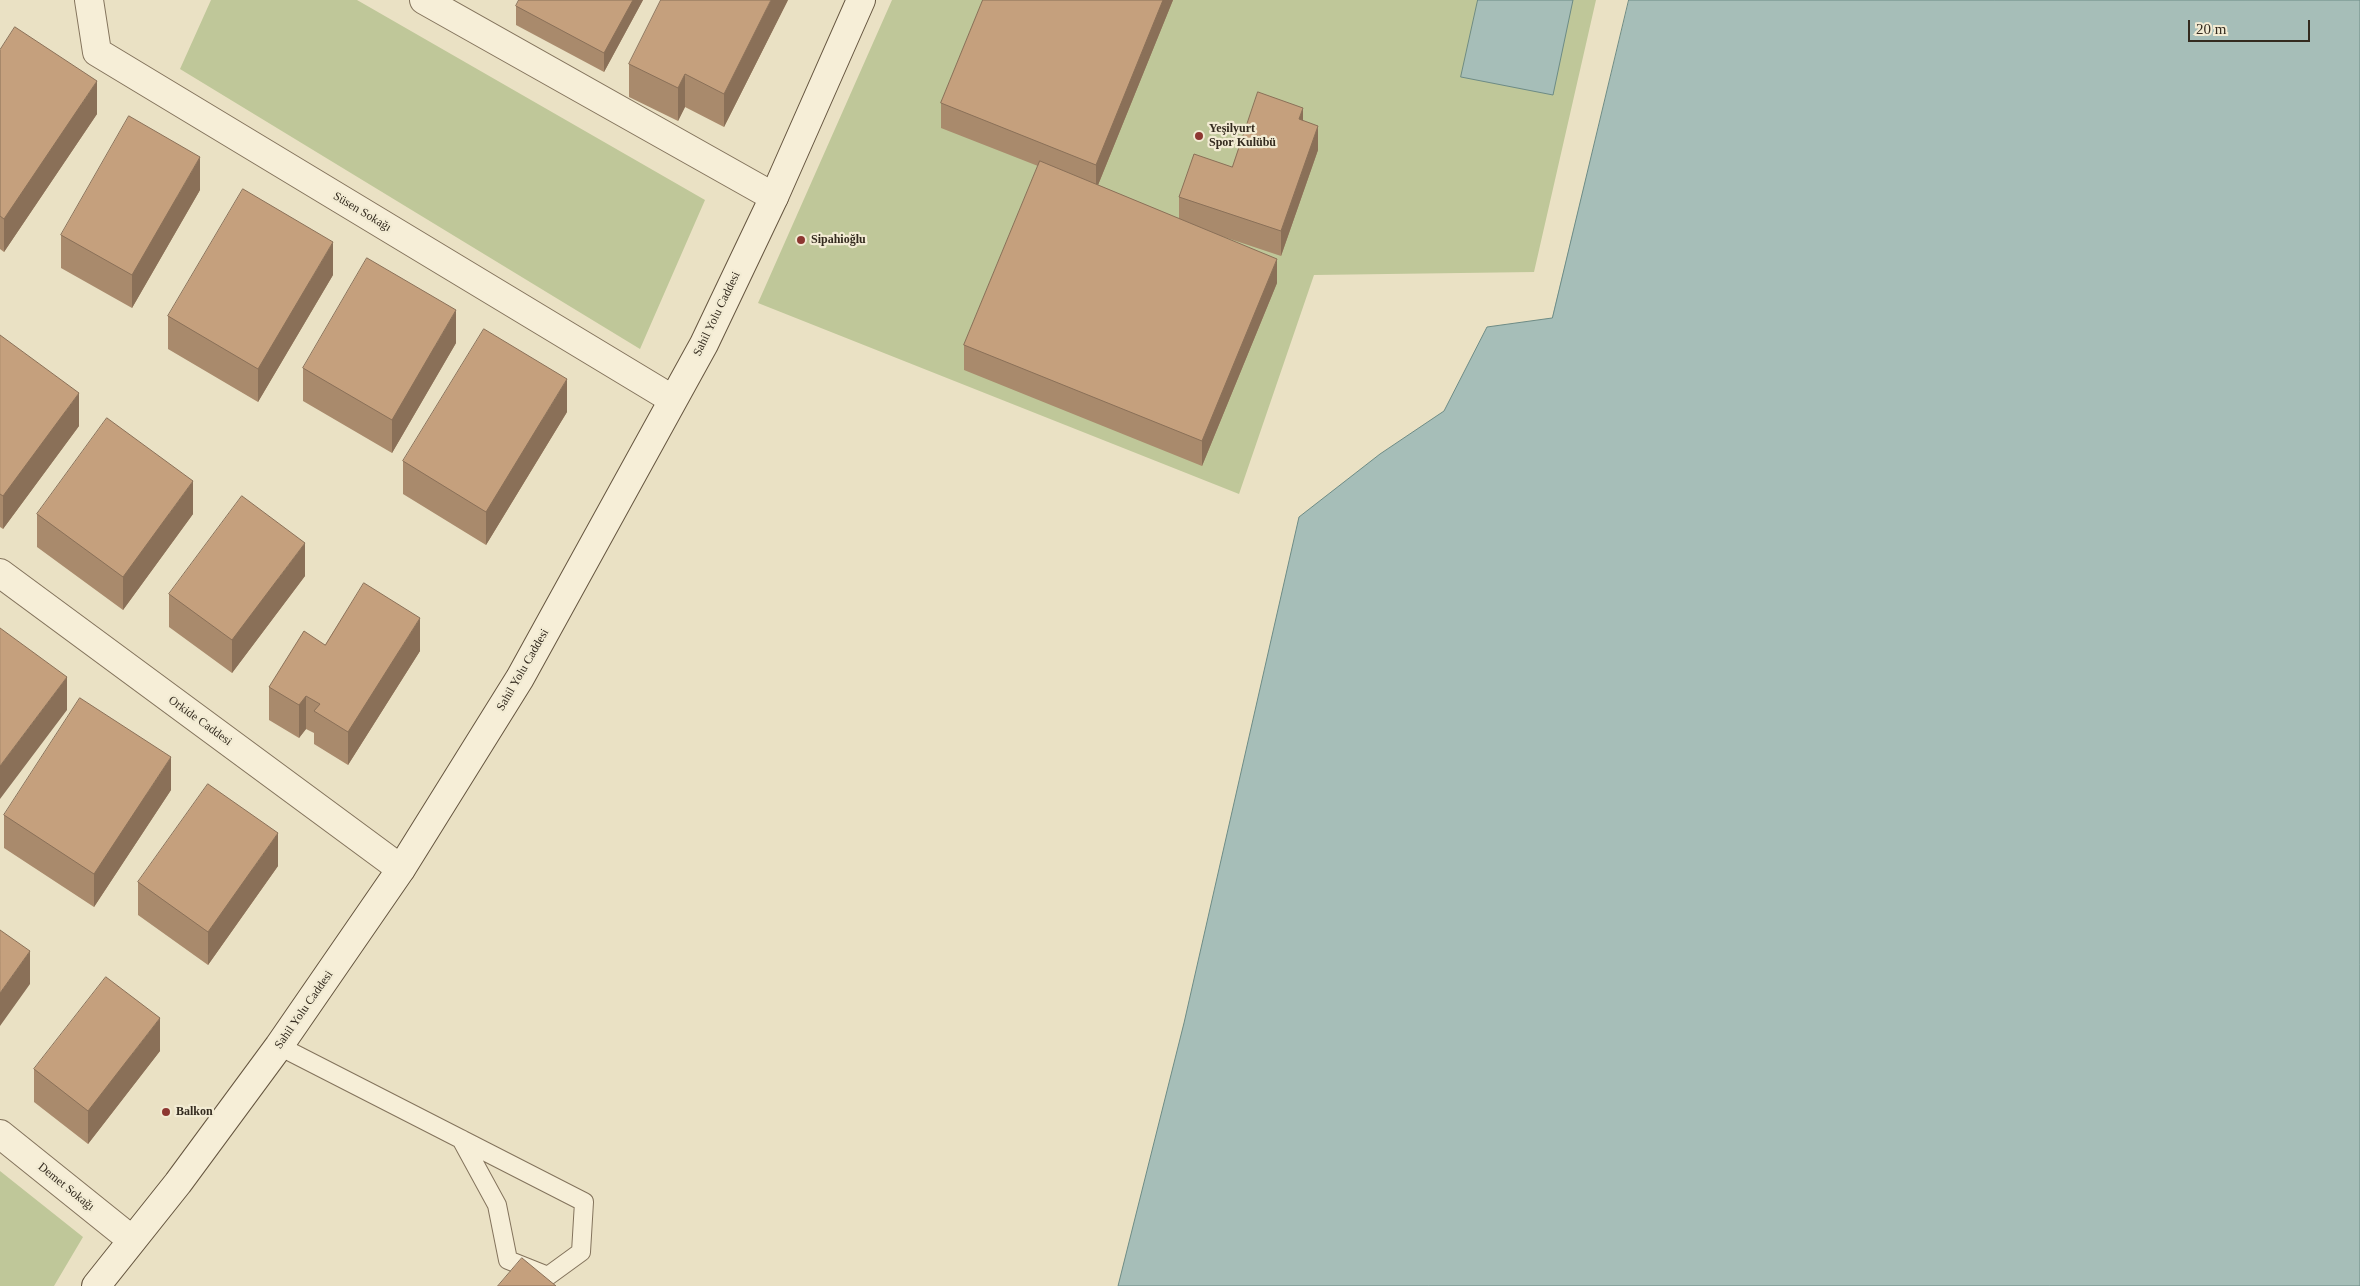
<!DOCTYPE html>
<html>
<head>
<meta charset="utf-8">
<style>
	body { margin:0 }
	#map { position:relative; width:2360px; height:1286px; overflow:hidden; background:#eae1c4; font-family:Georgia,serif }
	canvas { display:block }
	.scale { position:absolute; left:2188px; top:20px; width:122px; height:22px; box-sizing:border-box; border:2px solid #342b1f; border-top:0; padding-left:6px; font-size:15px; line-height:18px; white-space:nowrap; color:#342b1f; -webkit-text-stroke:4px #f2ebd3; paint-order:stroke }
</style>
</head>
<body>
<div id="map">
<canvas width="2360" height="1286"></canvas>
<div class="scale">20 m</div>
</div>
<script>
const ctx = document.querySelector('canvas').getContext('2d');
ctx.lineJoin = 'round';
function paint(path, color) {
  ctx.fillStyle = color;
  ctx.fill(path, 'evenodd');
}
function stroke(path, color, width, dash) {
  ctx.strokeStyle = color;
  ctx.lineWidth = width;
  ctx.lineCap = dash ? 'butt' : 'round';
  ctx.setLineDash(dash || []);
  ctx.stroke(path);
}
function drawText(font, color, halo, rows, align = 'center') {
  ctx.font = font + ' Georgia,serif';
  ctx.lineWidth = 4.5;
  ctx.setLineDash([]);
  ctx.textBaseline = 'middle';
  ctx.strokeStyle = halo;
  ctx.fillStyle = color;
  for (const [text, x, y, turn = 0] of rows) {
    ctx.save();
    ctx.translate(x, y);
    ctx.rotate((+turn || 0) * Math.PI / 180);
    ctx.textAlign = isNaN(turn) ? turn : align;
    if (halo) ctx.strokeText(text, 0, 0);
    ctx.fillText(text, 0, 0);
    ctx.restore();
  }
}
const green = new Path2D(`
	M 211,0 L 357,0 L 705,200 L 640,349 L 180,69 Z
	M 892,0 L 1596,0 L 1534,272 L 1314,275 L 1239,494 L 758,303 Z
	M 0,1171 L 83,1237 L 54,1286 L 0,1286 Z`);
const water = new Path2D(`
	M 1478,0 L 1573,0 L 1553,95 L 1461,77 Z
	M 1629,0 L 2360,0 L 2360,1286 L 1118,1286 L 1184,1023 L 1299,517 L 1380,454 L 1444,411 L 1487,327 L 1552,318 Z`);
const service = new Path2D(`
	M 279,1046 L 584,1202 L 581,1252 L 548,1276 L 508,1260 L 497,1205 L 461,1139`);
const minor = new Path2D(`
	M 89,0 L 97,52 L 672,399
	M 424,0 L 774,197
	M 0,573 L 401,869
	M 0,1134 L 132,1240`);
const secondary = new Path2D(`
	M 96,1286 L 178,1183 L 279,1046 L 401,869 L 520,678 L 704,344 L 774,197 L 861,0`);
const wall = new Path2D(`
	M 643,0 L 604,72 L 516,25 L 516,6 Z
	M 788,0 L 724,127 L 685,107 L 678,121 L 629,97 L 629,64 Z
	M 983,0 L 1173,0 L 1098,185 L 1179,219 L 1179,197 L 1232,167 L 1303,120 L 1318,150 L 1281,256 L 1221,236 L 1277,283 L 1202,466 L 964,370 L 964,345 L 1038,166 L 941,128 L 941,103 Z
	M 0,50 L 97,114 L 4,252 L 0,249 Z
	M 200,190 L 132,308 L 61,268 L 61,235 Z
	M 333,275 L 258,402 L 168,349 L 168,316 Z
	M 0,335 L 79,426 L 3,529 L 0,527 Z
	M 456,343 L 392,453 L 303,401 L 303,368 Z
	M 567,412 L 486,545 L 403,494 L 403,461 Z
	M 37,514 L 193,514 L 123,610 L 37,547 Z
	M 305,576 L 232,673 L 169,627 L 169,594 Z
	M 325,645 L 420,651 L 348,765 L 314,744 L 314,733 L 306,729 L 299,738 L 269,720 L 269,687 Z
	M 171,790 L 94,907 L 4,848 L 4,815 Z
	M 278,866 L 208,965 L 138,915 L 138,882 Z
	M 160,1051 L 88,1144 L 34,1102 L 34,1069 Z`);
const shadedWall = new Path2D(`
	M 633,0 L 643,0 L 604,72 L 604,53 Z
	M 771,0 L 788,0 L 724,127 L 724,94 Z
	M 1163,0 L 1173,0 L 1096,190 L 1096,165 Z
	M 685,74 L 685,107 L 678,121 L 678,88 Z
	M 97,81 L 97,114 L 4,252 L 4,219 Z
	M 1303,108 L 1303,132 L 1299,119 Z
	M 1318,126 L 1318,150 L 1281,256 L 1281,231 Z
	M 200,157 L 200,190 L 132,308 L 132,275 Z
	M 333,242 L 333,275 L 258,402 L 258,369 Z
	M 1277,259 L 1277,283 L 1202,466 L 1202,441 Z
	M 456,310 L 456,343 L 392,453 L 392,420 Z
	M 567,379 L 567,412 L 486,545 L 486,512 Z
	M 79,393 L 79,426 L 3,529 L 3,496 Z
	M 193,481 L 193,514 L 123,610 L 123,577 Z
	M 305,543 L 305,576 L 232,673 L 232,640 Z
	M 420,618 L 420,651 L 348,765 L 348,732 Z
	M 67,677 L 67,710 L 0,799 L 0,766 Z
	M 306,696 L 306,729 L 299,738 L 299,705 Z
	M 171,757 L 171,790 L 94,907 L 94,874 Z
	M 278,833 L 278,866 L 208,965 L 208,932 Z
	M 30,951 L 30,984 L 0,1026 L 0,993 Z
	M 160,1018 L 160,1051 L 88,1144 L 88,1111 Z`);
const building = new Path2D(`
	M 519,0 L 633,0 L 604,53 L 516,6 Z
	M 661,0 L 771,0 L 724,94 L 685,74 L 678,88 L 629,64 Z
	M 983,0 L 1163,0 L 1096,165 L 941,103 Z
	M 15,27 L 97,81 L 4,219 L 0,216 L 0,50 Z
	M 1258,92 L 1303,108 L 1299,119 L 1318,126 L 1281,231 L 1179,197 L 1194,154 L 1232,167 Z
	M 129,116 L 200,157 L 132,275 L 61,235 Z
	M 1040,161 L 1277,259 L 1202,441 L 964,345 Z
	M 243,189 L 333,242 L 258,369 L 168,316 Z
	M 367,258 L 456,310 L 392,420 L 303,368 Z
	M 484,329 L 567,379 L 486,512 L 403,461 Z
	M 0,335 L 79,393 L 3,496 L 0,494 Z
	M 107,418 L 193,481 L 123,577 L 37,514 Z
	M 242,496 L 305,543 L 232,640 L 169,594 Z
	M 364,583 L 420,618 L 348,732 L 314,711 L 320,704 L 306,696 L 299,705 L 269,687 L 304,631 L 325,645 Z
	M 0,628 L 67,677 L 0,766 Z
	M 80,698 L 171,757 L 94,874 L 4,815 Z
	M 208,784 L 278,833 L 208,932 L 138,882 Z
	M 0,930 L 30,951 L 0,993 Z
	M 106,977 L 160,1018 L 88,1111 L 34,1069 Z
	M 522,1258 L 556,1286 L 498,1286 Z`);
const markers = [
	[1199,136,5,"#8d3731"],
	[801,240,5,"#8d3731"],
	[166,1112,5,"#8d3731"]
];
const poiNames = [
	["Yeşilyurt",1209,129],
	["Spor Kulübü",1209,143],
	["Sipahioğlu",811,240],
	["Balkon",176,1112]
];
const streetNames = [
	["Süsen Sokağı",362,212,31],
	["Sahil Yolu Caddesi",717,314,-64],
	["Sahil Yolu Caddesi",523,670,-60],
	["Orkide Caddesi",200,721,36],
	["Sahil Yolu Caddesi",304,1010,-55],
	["Demet Sokağı",66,1187,39]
];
paint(green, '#bfc799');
paint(water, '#a6beb8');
stroke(water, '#6d8b85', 1);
stroke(service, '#83735c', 20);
stroke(minor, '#83735c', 30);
stroke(secondary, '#65553f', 30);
stroke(service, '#f6eed7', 18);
stroke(minor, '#f6eed7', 28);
stroke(secondary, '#f6eed7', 28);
paint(wall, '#a98a6c');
paint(shadedWall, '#8a7058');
paint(building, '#c5a07d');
stroke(building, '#8a7058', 1);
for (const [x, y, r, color] of markers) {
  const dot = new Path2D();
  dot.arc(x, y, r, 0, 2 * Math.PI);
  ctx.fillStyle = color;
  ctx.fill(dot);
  stroke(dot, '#f2ebd3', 2);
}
drawText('bold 12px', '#342b1f', '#f2ebd3', poiNames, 'left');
drawText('12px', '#342b1f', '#f2ebd3', streetNames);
</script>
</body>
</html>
